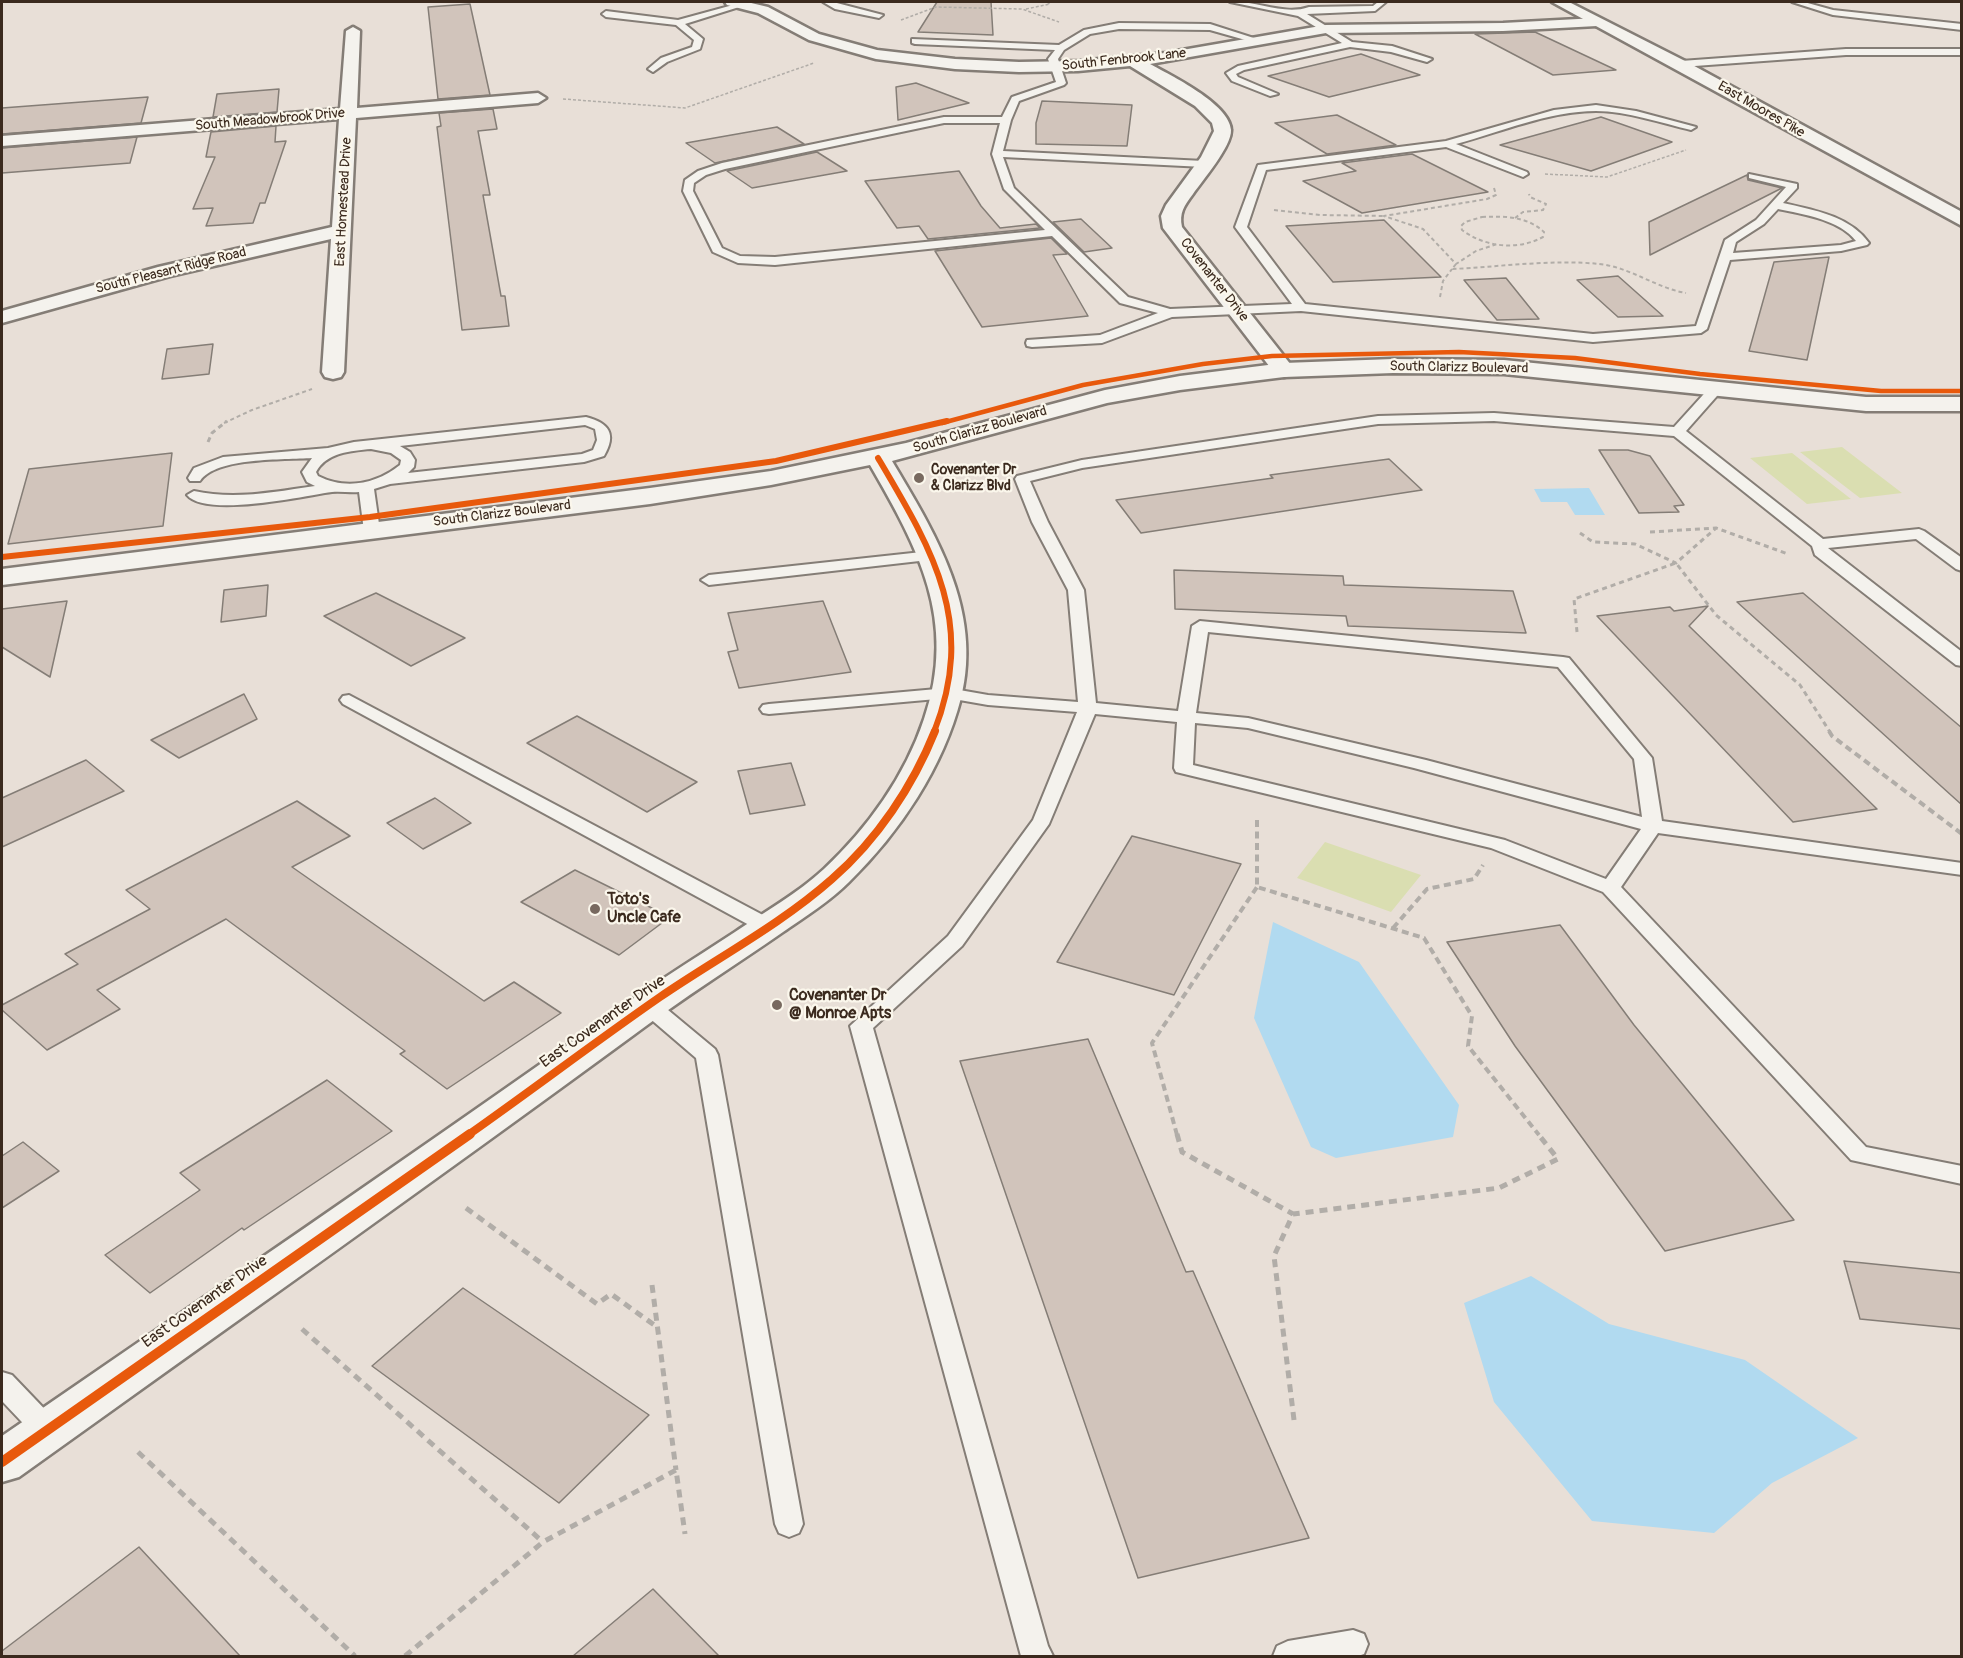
<!DOCTYPE html>
<html>
<head>
<meta charset="utf-8">
<style>
	body { margin:0 }
	#map { position:relative; width:1963px; height:1658px; overflow:hidden; background:#e8dfd7; font-family:Pangolin,sans-serif }
	canvas { display:block }
	.frame { position:absolute; inset:0; border:3px solid #3b2a1e; pointer-events:none }
</style>
</head>
<body>
<div id="map">
<canvas width="1963" height="1658"></canvas>
<div class="frame"></div>
</div>
<script>
const ctx = document.querySelector('canvas').getContext('2d');
ctx.lineJoin = 'round';
function paint(path, color) {
  ctx.fillStyle = color;
  ctx.fill(path, 'evenodd');
}
function stroke(path, color, width, dash) {
  ctx.strokeStyle = color;
  ctx.lineWidth = width;
  ctx.lineCap = dash ? 'butt' : 'round';
  ctx.setLineDash(dash || []);
  ctx.stroke(path);
}
function drawText(font, color, halo, rows, align = 'center') {
  ctx.font = font + ' Pangolin,sans-serif';
  ctx.lineWidth = 4.5;
  ctx.setLineDash([]);
  ctx.textBaseline = 'middle';
  ctx.strokeStyle = halo;
  ctx.fillStyle = color;
  for (const [text, x, y, turn = 0] of rows) {
    ctx.save();
    ctx.translate(x, y);
    ctx.rotate((+turn || 0) * Math.PI / 180);
    ctx.textAlign = isNaN(turn) ? turn : align;
    if (halo) ctx.strokeText(text, 0, 0);
    ctx.fillText(text, 0, 0);
    ctx.restore();
  }
}
const green = new Path2D(`
	M 1842,447 L 1902,493 L 1860,498 L 1800,452 Z
	M 1792,453 L 1851,499 L 1807,504 L 1750,458 Z
	M 1325,842 L 1421,875 L 1391,912 L 1297,878 Z`);
const water = new Path2D(`
	M 1589,488 L 1605,515 L 1575,515 L 1567,502 L 1541,502 L 1534,489 Z
	M 1273,922 L 1359,962 L 1459,1105 L 1453,1137 L 1336,1158 L 1311,1147 L 1254,1018 Z
	M 1531,1276 L 1609,1324 L 1745,1360 L 1858,1438 L 1772,1483 L 1714,1533 L 1592,1521 L 1494,1402 L 1464,1303 Z`);
const building = new Path2D(`
	M 937,2 L 991,2 L 993,35 L 918,32 Z
	M 470,4 L 490,95 L 438,99 L 428,7 Z
	M 1535,32 L 1616,70 L 1553,75 L 1475,34 Z
	M 1361,54 L 1420,75 L 1329,97 L 1268,76 Z
	M 916,83 L 969,103 L 898,120 L 896,87 Z
	M 279,89 L 277,112 L 213,117 L 217,94 Z
	M 148,97 L 141,123 L 2,134 L 2,108 Z
	M 1042,101 L 1132,105 L 1127,146 L 1036,144 L 1036,123 Z
	M 493,109 L 497,129 L 478,131 L 490,195 L 483,195 L 501,296 L 505,296 L 509,326 L 462,330 L 437,127 L 441,126 L 439,113 Z
	M 1337,115 L 1396,145 L 1327,154 L 1275,123 Z
	M 1601,117 L 1672,142 L 1591,171 L 1500,145 Z
	M 276,126 L 275,142 L 286,141 L 265,203 L 260,203 L 253,223 L 206,226 L 213,208 L 193,209 L 215,157 L 206,157 L 211,132 Z
	M 777,127 L 804,144 L 715,163 L 686,143 Z
	M 137,137 L 130,163 L 2,173 L 2,148 Z
	M 817,152 L 847,171 L 752,188 L 727,171 Z
	M 1412,154 L 1488,192 L 1362,213 L 1303,181 L 1356,171 L 1342,163 Z
	M 959,171 L 981,206 L 1000,228 L 1036,224 L 1040,228 L 928,239 L 919,226 L 897,228 L 865,181 Z
	M 1747,175 L 1748,180 L 1782,188 L 1650,255 L 1649,222 Z
	M 1081,219 L 1112,248 L 1084,252 L 1053,222 Z
	M 1384,220 L 1441,277 L 1333,282 L 1286,226 Z
	M 1051,238 L 1067,254 L 1053,255 L 1088,316 L 982,327 L 935,251 Z
	M 1829,257 L 1807,360 L 1749,351 L 1774,262 Z
	M 1618,276 L 1663,316 L 1618,317 L 1577,280 Z
	M 1506,278 L 1539,319 L 1497,320 L 1464,280 Z
	M 213,344 L 209,374 L 162,379 L 167,349 Z
	M 1599,450 L 1628,450 L 1650,456 L 1684,505 L 1674,506 L 1679,512 L 1639,513 Z
	M 172,453 L 163,526 L 8,544 L 29,469 Z
	M 1389,459 L 1422,490 L 1141,533 L 1116,500 L 1273,478 L 1270,475 Z
	M 1174,570 L 1343,576 L 1344,585 L 1513,591 L 1526,633 L 1348,626 L 1346,616 L 1175,609 Z
	M 268,585 L 266,616 L 221,622 L 224,590 Z
	M 376,593 L 465,638 L 411,666 L 324,616 Z
	M 1803,593 L 1962,728 L 1962,805 L 1737,602 Z
	M 67,601 L 50,677 L 2,647 L 2,609 Z
	M 823,601 L 851,672 L 739,688 L 728,652 L 738,650 L 728,613 Z
	M 1708,606 L 1689,626 L 1877,809 L 1793,822 L 1597,616 L 1670,607 L 1674,611 Z
	M 244,694 L 257,719 L 179,758 L 151,740 Z
	M 577,716 L 697,782 L 647,812 L 527,743 Z
	M 86,760 L 124,791 L 2,847 L 2,798 Z
	M 791,763 L 805,805 L 750,814 L 738,771 Z
	M 435,798 L 471,823 L 423,849 L 387,823 Z
	M 297,801 L 350,836 L 292,867 L 484,1001 L 514,982 L 561,1013 L 447,1089 L 400,1054 L 405,1051 L 226,919 L 97,990 L 120,1009 L 47,1050 L 2,1010 L 2,1005 L 78,964 L 65,954 L 150,909 L 126,890 Z
	M 1132,836 L 1241,864 L 1174,995 L 1057,962 Z
	M 575,870 L 670,917 L 619,955 L 521,902 Z
	M 1560,925 L 1634,1025 L 1794,1220 L 1665,1251 L 1515,1046 L 1447,942 Z
	M 1088,1039 L 1186,1272 L 1193,1271 L 1309,1538 L 1138,1578 L 960,1061 Z
	M 327,1080 L 392,1131 L 244,1230 L 242,1228 L 150,1293 L 105,1255 L 200,1190 L 180,1173 Z
	M 23,1142 L 59,1171 L 2,1208 L 2,1156 Z
	M 1844,1261 L 1962,1273 L 1962,1329 L 1860,1319 Z
	M 463,1288 L 649,1415 L 559,1503 L 372,1366 Z
	M 139,1547 L 240,1656 L 2,1656 L 2,1651 Z
	M 653,1589 L 719,1656 L 573,1656 Z`);
const pathFar4 = new Path2D(`
	M 1026,9 L 1050,4 L 1047,2
	M 901,20 L 936,7 L 1022,9 L 1059,22
	M 563,99 L 685,108 L 814,63
	M 1545,174 L 1607,177 L 1686,150`);
const pathFar3 = new Path2D(`
	M 1494,188 L 1496,195 L 1487,199 L 1384,216 L 1423,229 L 1456,264 L 1476,251 L 1497,244
	M 1274,210 L 1320,215 L 1384,216
	M 1482,217 C 1504,216 1527,216 1544,232 L 1543,237 C 1517,251 1485,247 1462,230 L 1461,226 L 1465,222 Z
	M 1515,218 L 1523,212 L 1543,210 L 1546,204 L 1530,197 L 1529,194
	M 1456,264 L 1452,269 C 1497,267 1555,259 1599,264 C 1630,267 1656,288 1686,293
	M 1440,297 L 1443,281 L 1452,269
	M 224,423 L 252,410 L 312,389`);
const pathFar2 = new Path2D(`
	M 208,442 L 212,433 L 227,421
	M 1650,532 L 1716,528 L 1788,554
	M 1580,533 L 1593,542 L 1635,544 L 1676,563 L 1715,529
	M 1577,632 L 1574,599 L 1676,563 L 1716,615 L 1800,685 L 1830,732`);
const pathFar1 = new Path2D(`
	M 1829,731 L 1832,736 L 1962,834
	M 1257,820 L 1257,887 L 1424,938 L 1472,1016 L 1468,1046 L 1539,1135
	M 1393,928 L 1427,889 L 1474,879 L 1483,865
	M 1177,1135 L 1152,1043 L 1257,887`);
const path = new Path2D(`
	M 1177,1134 L 1182,1152 L 1293,1214
	M 466,1208 L 597,1304 L 611,1294 L 657,1327
	M 652,1285 L 676,1470
	M 302,1329 L 543,1542
	M 1294,1420 L 1274,1256 L 1293,1214 L 1499,1188 L 1558,1159 L 1538,1134
	M 138,1452 L 355,1656
	M 405,1656 L 543,1542 L 676,1470 L 685,1534`);
const lane = new Path2D(`
	M 744,2 L 755,2 L 685,24 L 703,39 L 700,49 L 667,62 L 653,72 L 648,69 L 661,58 L 692,47 L 694,40 L 676,25 L 606,17 L 602,14 L 606,11 L 678,20 Z
	M 823,2 L 833,2 L 883,15 L 879,18 L 835,9 Z
	M 1230,2 C 1256,0 1284,16 1309,7 L 1373,6 L 1378,2 L 1386,2 L 1375,11 L 1307,14 L 1352,42 L 1392,46 L 1432,59 L 1427,62 L 1391,52 L 1350,47 L 1244,70 L 1236,74 L 1238,77 L 1278,94 L 1270,96 L 1232,81 L 1226,73 L 1238,66 L 1342,43 L 1298,16 Z
	M 1792,2 L 1804,2 L 1833,10 L 1962,24 L 1962,30 L 1833,15 Z
	M 1119,23 L 1210,24 L 1260,40 L 1256,43 L 1210,30 L 1119,29 L 1090,34 L 1064,50 L 1058,59 L 1066,83 L 1064,85 L 1019,101 L 1011,120 L 1003,151 L 1204,161 L 1209,164 L 1204,167 L 1003,157 L 1014,188 L 1128,297 L 1170,309 L 1292,304 L 1235,227 L 1258,165 L 1446,141 L 1554,110 L 1596,105 L 1636,111 L 1696,127 L 1691,130 C 1661,123 1627,111 1596,111 C 1549,111 1501,132 1456,144 L 1527,172 L 1528,174 L 1523,177 L 1446,147 L 1266,170 L 1247,227 L 1305,304 L 1593,334 L 1696,326 L 1725,240 L 1756,220 L 1786,187 L 1749,178 L 1749,174 L 1797,184 L 1797,188 L 1783,203 C 1814,210 1850,216 1869,243 L 1867,245 L 1841,251 L 1730,260 L 1707,329 L 1701,333 L 1593,342 L 1301,311 L 1172,317 L 1102,343 L 1032,347 L 1027,346 L 1026,343 L 1027,340 L 1100,335 L 1158,313 L 1120,303 L 1052,236 L 775,265 L 738,263 L 713,252 L 683,191 L 685,180 L 698,171 L 722,163 L 944,117 L 1002,117 L 1012,97 L 1056,82 L 1048,59 L 1055,50 L 915,44 L 912,43 L 912,39 L 1059,45 L 1084,30 ZM 944,123 L 1000,123 L 992,154 L 1004,189 L 1045,230 L 775,257 L 740,256 L 722,248 L 693,191 L 694,183 L 706,175 L 725,169 ZM 1778,209 C 1803,214 1840,220 1856,241 L 1841,245 L 1733,253 L 1736,242 L 1764,224 Z
	M 1846,49 L 1962,49 L 1962,55 L 1846,55 L 1681,67 L 1676,64 L 1681,61 Z
	M 1717,384 L 1724,388 L 1686,431 L 1823,539 L 1919,529 L 1924,531 L 1962,558 L 1962,571 L 1956,569 L 1916,539 L 1828,548 L 1962,652 L 1962,666 L 1956,665 L 1815,555 L 1812,546 L 1674,436 L 1494,421 L 1378,424 L 1082,468 L 1030,481 L 1048,522 L 1084,590 L 1096,703 L 1178,711 L 1192,626 L 1200,621 L 1563,657 L 1569,658 L 1652,758 L 1662,821 L 1962,863 L 1962,875 L 1658,833 L 1621,887 L 1866,1147 L 1962,1166 L 1962,1184 L 1851,1160 L 1603,892 L 1491,848 L 1176,772 L 1174,768 L 1177,722 L 1095,714 L 1049,824 L 962,946 L 873,1028 L 1048,1646 L 1053,1656 L 1021,1656 L 850,1026 L 948,936 L 1033,820 L 1077,712 L 988,705 L 948,698 L 769,714 L 763,713 L 760,709 L 763,705 L 769,704 L 948,688 L 988,695 L 1078,702 L 1068,590 L 1032,522 L 1015,479 L 1017,476 L 1082,460 L 1378,416 L 1494,413 L 1674,427 L 1712,385 ZM 1208,632 L 1558,667 L 1634,759 L 1642,817 L 1426,760 L 1248,718 L 1196,713 ZM 1195,723 L 1248,728 L 1414,768 L 1641,829 L 1606,879 L 1505,840 L 1193,765 Z
	M 586,417 C 609,423 617,434 604,456 L 584,462 L 390,484 L 374,489 L 380,531 L 372,536 L 364,531 L 359,492 C 350,493 341,491 332,492 C 303,496 206,518 187,495 L 194,491 C 234,500 274,492 315,486 L 307,482 L 302,472 L 312,458 C 284,460 216,457 200,481 L 190,481 L 188,478 L 194,468 L 223,457 L 328,448 L 354,442 ZM 585,425 L 595,429 L 597,440 L 593,450 L 582,454 L 408,473 L 414,467 L 415,460 L 410,452 L 400,446 ZM 371,449 L 391,453 L 401,460 L 400,465 C 376,484 346,490 318,476 L 316,472 C 327,452 351,451 371,449 Z
	M 931,551 L 939,556 L 937,559 L 709,585 L 701,580 L 709,575 Z
	M 349,695 L 776,922 L 779,927 L 776,932 L 769,934 L 762,932 L 343,704 L 340,700 L 343,696 Z
	M 648,998 L 656,1000 L 715,1049 L 718,1055 L 803,1524 L 799,1533 L 789,1537 L 779,1533 L 775,1524 L 696,1058 L 640,1010 L 637,1005 L 640,1000 Z
	M 2,1372 L 12,1375 L 57,1422 L 61,1430 L 57,1438 L 47,1442 L 37,1438 L 2,1401 Z
	M 1353,1630 L 1364,1634 L 1368,1644 L 1364,1654 L 1358,1656 L 1273,1656 L 1277,1646 L 1288,1641 Z`);
const street = new Path2D(`
	M 725,2 L 747,2 L 768,7 L 819,34 L 877,50 L 955,59 L 1019,62 L 1078,61 L 1165,53 L 1326,25 L 1503,23 L 1597,18 L 1604,22 L 1597,26 L 1503,31 L 1326,33 L 1150,64 C 1170,75 1230,104 1231,130 C 1232,146 1202,181 1193,194 C 1184,206 1179,213 1182,227 L 1295,370 L 1292,375 L 1284,377 L 1276,375 L 1163,228 L 1161,216 L 1166,205 L 1201,157 L 1214,131 L 1212,123 L 1195,106 L 1130,66 L 1078,71 L 1019,72 L 955,69 L 876,59 L 809,40 L 758,13 L 727,5 Z
	M 353,27 L 360,31 L 357,108 L 538,93 L 546,98 L 538,103 L 356,118 L 344,372 L 341,377 L 333,379 L 325,377 L 322,372 L 331,239 L 170,276 L 2,323 L 2,311 L 158,267 L 332,227 L 339,119 L 2,146 L 2,136 L 340,109 L 346,31 Z`);
const secondary = new Path2D(`
	M 1552,2 L 1569,2 L 1687,62 L 1962,212 L 1962,226 Z
	M 1393,359 L 1504,360 L 1866,397 L 1962,397 L 1962,411 L 1866,411 L 1504,374 L 1393,373 L 1284,377 L 1180,390 L 1107,403 L 892,461 C 935,533 983,610 961,698 C 943,768 900,832 849,882 C 830,901 805,917 783,932 C 734,966 683,998 635,1034 C 431,1184 224,1330 19,1477 L 2,1482 L 2,1436 C 204,1297 407,1159 607,1017 C 649,987 692,960 735,932 C 765,912 798,893 824,869 C 868,828 905,776 924,719 C 958,621 918,548 870,465 L 771,485 L 650,504 L 2,585 L 2,569 L 650,488 L 771,471 L 906,443 L 1105,390 L 1180,376 L 1284,363 Z`);
const cyclewayFar3 = new Path2D(`
	M 942,423 L 1083,385 L 1203,364 L 1272,356 L 1459,352 L 1575,358 L 1700,374 L 1881,391 L 1962,391`);
const cyclewayFar2 = new Path2D(`
	M 878,458 C 933,551 977,623 934,732
	M 2,557 L 370,517 L 776,461 L 947,421`);
const cyclewayFar1 = new Path2D(`
	M 468,1135 C 532,1090 595,1042 660,997 C 717,958 780,925 832,879 C 877,840 913,786 935,731`);
const cycleway = new Path2D(`
	M 2,1462 L 470,1134`);
const markers = [
	[919,478,6,"#78695f"],
	[595,909,6,"#78695f"],
	[777,1005,6,"#78695f"]
];
const farStreetnames = [
	["South Fenbrook Lane",1124,60,-6],
	["East Moores Pike",1761,110,30],
	["South Meadowbrook Drive",270,120,-5],
	["East Homestead Drive",344,202,-87],
	["South Pleasant Ridge Road",171,271,-14],
	["Covenanter Drive",1214,280,52],
	["South Clarizz Boulevard",1459,368,1],
	["South Clarizz Boulevard",980,430,-16],
	["South Clarizz Boulevard",502,514,-7]
];
const farPoinames = [
	["Covenanter Dr",931,470],
	["& Clarizz Blvd",931,486]
];
const poiNames = [
	["Toto's",607,900],
	["Uncle Cafe",607,918],
	["Covenanter Dr",789,996],
	["@ Monroe Apts",789,1014]
];
const streetNames = [
	["East Covenanter Drive",603,1022,-35],
	["East Covenanter Drive",205,1302,-35]
];
paint(green, '#dadeb1');
paint(water, '#b1daf0');
paint(building, '#d1c4bb');
stroke(building, '#847d76', 1.5);
stroke(lane, '#847d76', 4);
stroke(street, '#847d76', 5);
stroke(secondary, '#847d76', 5);
stroke(pathFar4, '#b1ada8', 1.5, [3, 2]);
stroke(pathFar3, '#b1ada8', 2, [4, 3]);
stroke(pathFar2, '#b1ada8', 3, [5, 4]);
stroke(pathFar1, '#b1ada8', 4, [7, 4.5]);
stroke(path, '#b1ada8', 5, [8, 6]);
paint(lane, '#f4f2ed');
paint(street, '#f4f2ed');
paint(secondary, '#f4f2ed');
stroke(cyclewayFar3, '#e8590c', 4.5);
stroke(cyclewayFar2, '#e8590c', 6);
stroke(cyclewayFar1, '#e8590c', 8);
stroke(cycleway, '#e8590c', 10);
for (const [x, y, r, color] of markers) {
  const dot = new Path2D();
  dot.arc(x, y, r, 0, 2 * Math.PI);
  ctx.fillStyle = color;
  ctx.fill(dot);
  stroke(dot, '#fbf7ec', 2);
}
drawText('14px', '#3b2a1e', '#fbf7ec', farStreetnames);
drawText('bold 14px', '#3b2a1e', '#fbf7ec', farPoinames, 'left');
drawText('bold 16px', '#3b2a1e', '#fbf7ec', poiNames, 'left');
drawText('16px', '#3b2a1e', '#fbf7ec', streetNames);
</script>
</body>
</html>
